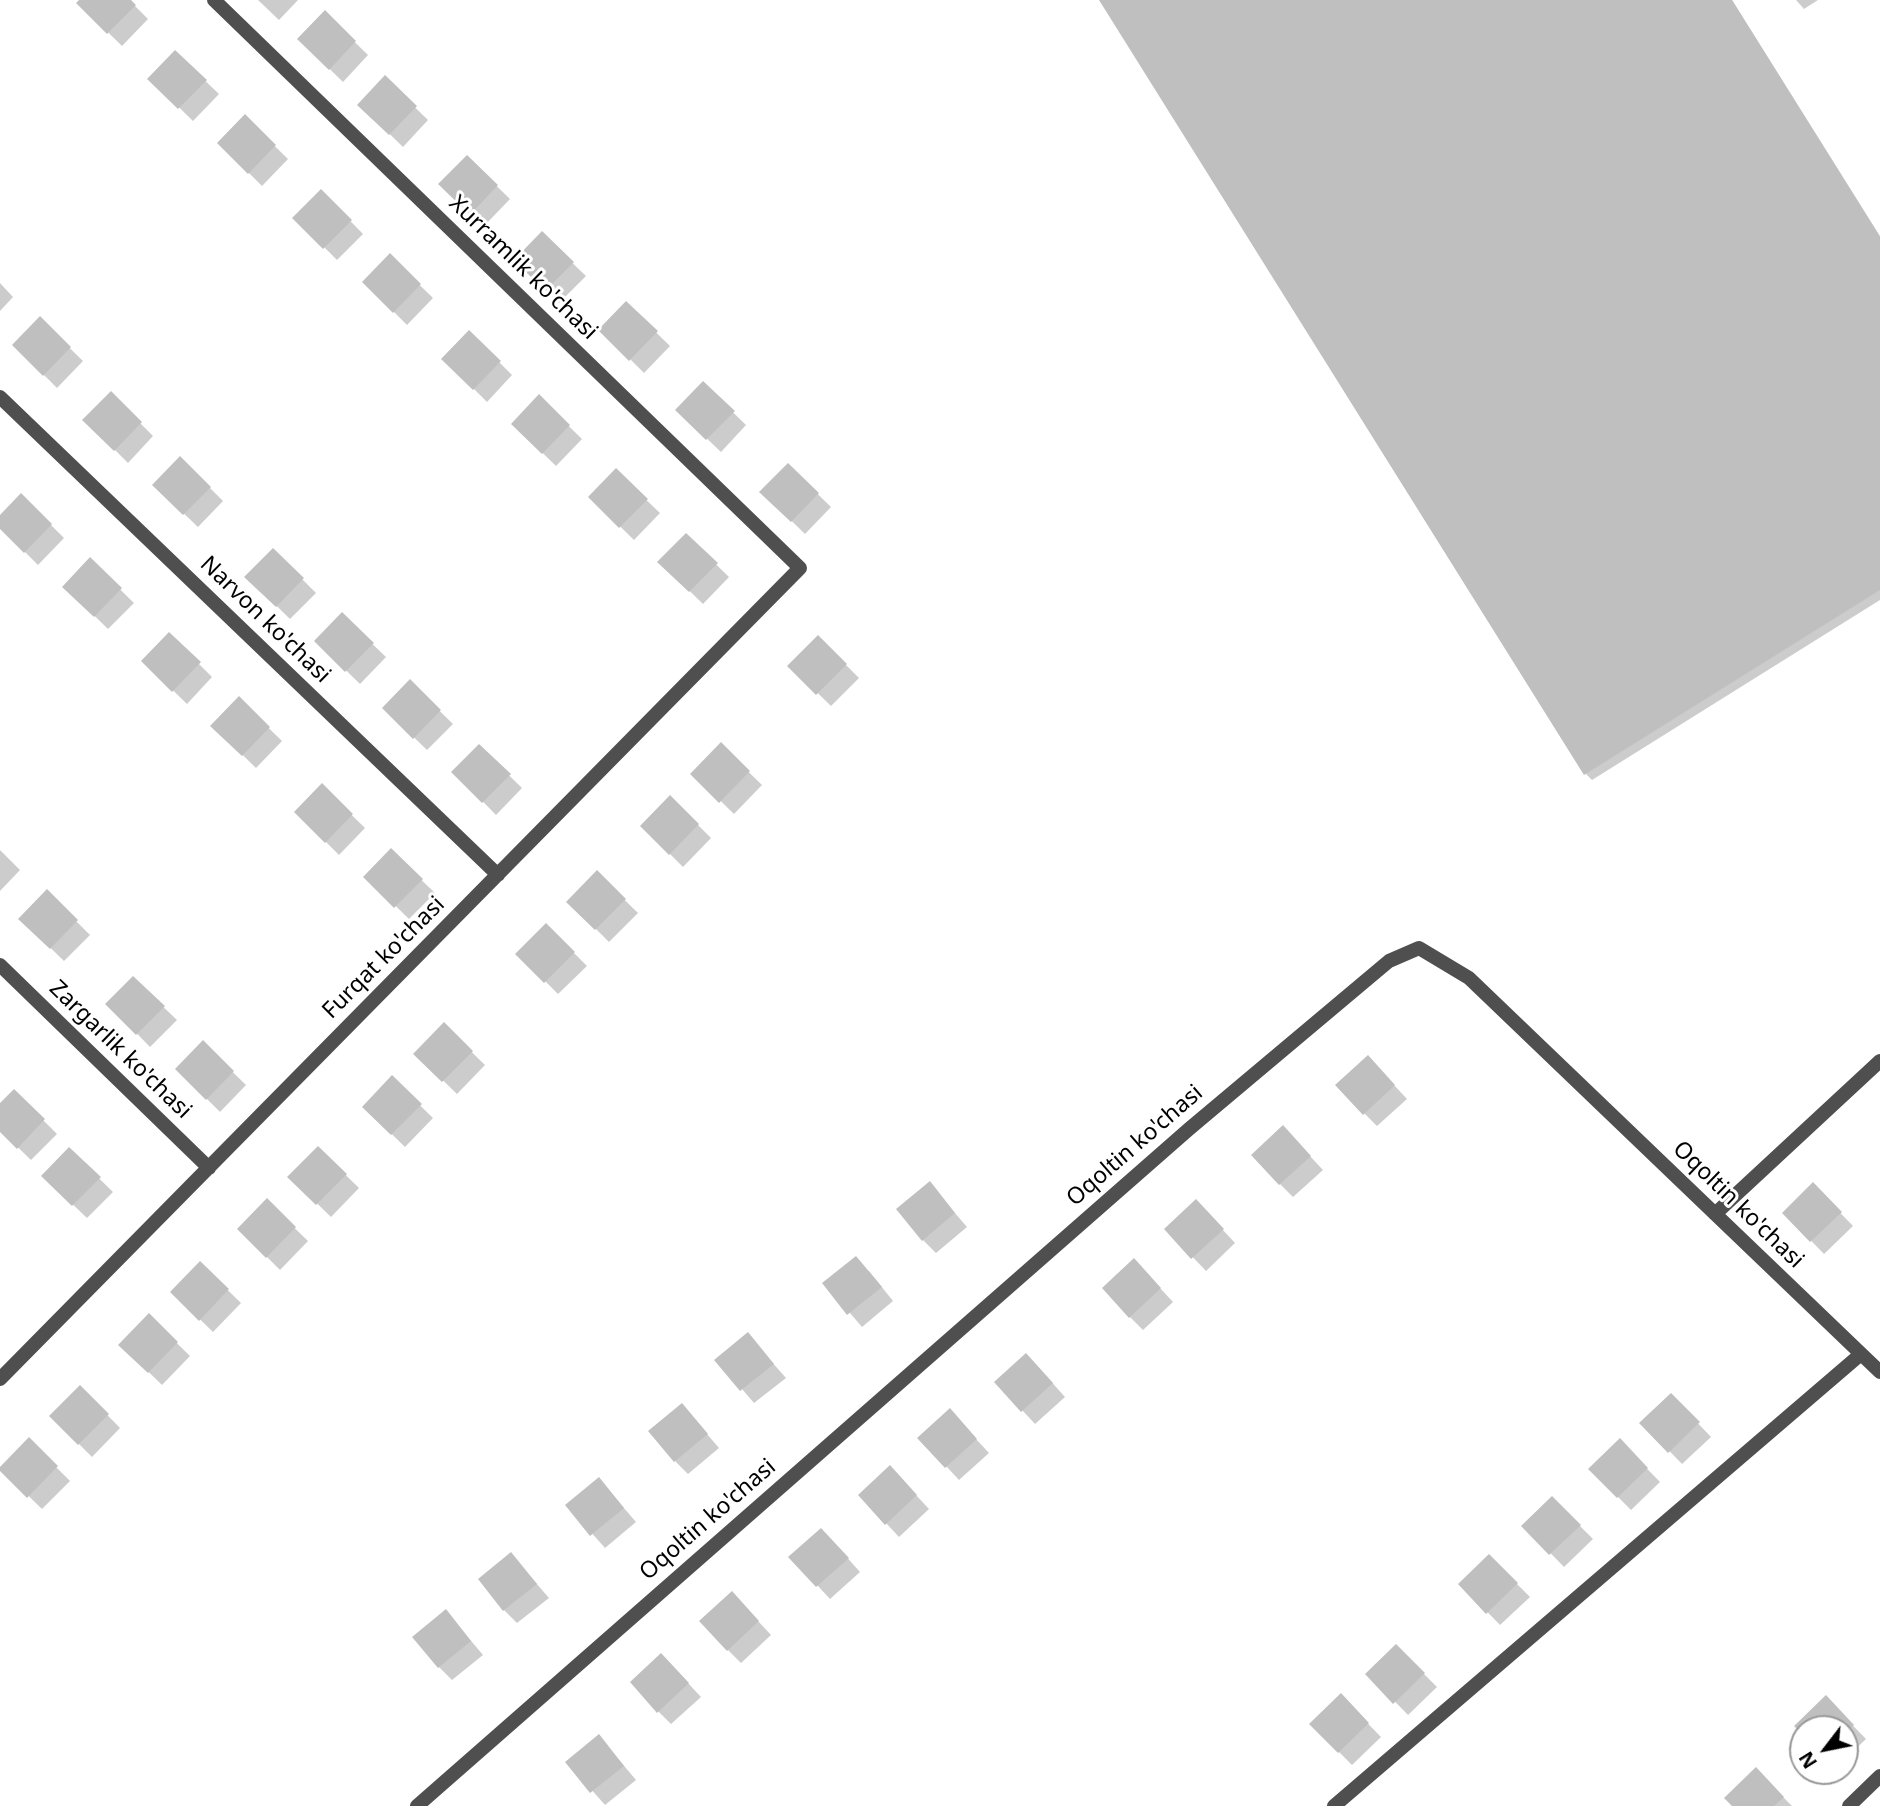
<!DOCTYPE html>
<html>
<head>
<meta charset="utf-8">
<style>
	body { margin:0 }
	#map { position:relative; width:1880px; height:1806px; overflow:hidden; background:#fff; font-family:"Noto Sans",sans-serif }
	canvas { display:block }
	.north { position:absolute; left:1789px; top:1715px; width:70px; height:70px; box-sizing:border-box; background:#fff; border:2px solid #999; border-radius:50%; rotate:238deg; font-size:19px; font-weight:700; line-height:28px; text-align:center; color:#000 }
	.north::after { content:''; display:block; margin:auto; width:24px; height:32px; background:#000; clip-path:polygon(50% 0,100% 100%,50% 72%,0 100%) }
</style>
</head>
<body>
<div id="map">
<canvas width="1880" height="1806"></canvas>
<div class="north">N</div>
</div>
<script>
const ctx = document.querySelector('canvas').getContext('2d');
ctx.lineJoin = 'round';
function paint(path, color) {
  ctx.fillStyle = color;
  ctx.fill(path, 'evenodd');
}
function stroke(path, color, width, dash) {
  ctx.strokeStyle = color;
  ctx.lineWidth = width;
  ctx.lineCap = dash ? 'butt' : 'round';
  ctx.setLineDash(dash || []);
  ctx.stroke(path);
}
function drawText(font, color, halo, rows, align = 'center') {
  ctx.font = font + ' "Noto Sans",sans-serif';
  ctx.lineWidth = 6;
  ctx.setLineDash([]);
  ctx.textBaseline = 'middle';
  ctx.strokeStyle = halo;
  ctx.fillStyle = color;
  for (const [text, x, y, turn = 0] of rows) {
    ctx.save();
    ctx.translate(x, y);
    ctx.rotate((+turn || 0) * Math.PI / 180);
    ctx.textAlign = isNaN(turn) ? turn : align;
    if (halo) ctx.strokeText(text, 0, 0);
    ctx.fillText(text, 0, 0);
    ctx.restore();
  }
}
const shadow = new Path2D(`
	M 82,0 L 129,0 L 148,19 L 122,46 L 78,3 Z
	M 258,0 L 298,0 L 279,20 Z
	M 1101,0 L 1732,0 L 1880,236 L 1880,600 L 1592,780 L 1586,774 Z
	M 1796,0 L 1818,0 L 1804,9 Z
	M 325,13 L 368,55 L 343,82 L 299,39 Z
	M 175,52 L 219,94 L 193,121 L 150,79 Z
	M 385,78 L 428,120 L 403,147 L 360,105 Z
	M 245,117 L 288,159 L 262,186 L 219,143 Z
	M 467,157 L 510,199 L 484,226 L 440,184 Z
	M 321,191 L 363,234 L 337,260 L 295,218 Z
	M 542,234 L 586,276 L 559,303 L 516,260 Z
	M 390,256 L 433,298 L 407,325 L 364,282 Z
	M 0,283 L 13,297 L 0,311 Z
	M 626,303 L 670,346 L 644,373 L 601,330 Z
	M 40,319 L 83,361 L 57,388 L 14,345 Z
	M 470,333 L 512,375 L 487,402 L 444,359 Z
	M 703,383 L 746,425 L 721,452 L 677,410 Z
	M 111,394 L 153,436 L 128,463 L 85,420 Z
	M 539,397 L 582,439 L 556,466 L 513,424 Z
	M 180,458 L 223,501 L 198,527 L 154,485 Z
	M 788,465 L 831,507 L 805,534 L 762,492 Z
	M 616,471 L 660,513 L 634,540 L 590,497 Z
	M 21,495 L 64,538 L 38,565 L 0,527 L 0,517 Z
	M 686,535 L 729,577 L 703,604 L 660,562 Z
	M 273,550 L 316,593 L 290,619 L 247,577 Z
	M 90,560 L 134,603 L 108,629 L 65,587 Z
	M 342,615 L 386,657 L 360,684 L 316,641 Z
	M 169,634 L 212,677 L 187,704 L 143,661 Z
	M 818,637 L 859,678 L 831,706 L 790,666 Z
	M 410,682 L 453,724 L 427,750 L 384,708 Z
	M 239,699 L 282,741 L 256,768 L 213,726 Z
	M 721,745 L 762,785 L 734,814 L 693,774 Z
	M 479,746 L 522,788 L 496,815 L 454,772 Z
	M 322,786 L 365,828 L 339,855 L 296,812 Z
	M 670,797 L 711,838 L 683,867 L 642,826 Z
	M 0,850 L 20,870 L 0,891 Z
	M 391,851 L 435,893 L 409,919 L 366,877 Z
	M 597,873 L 638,913 L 609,942 L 569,902 Z
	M 47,892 L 90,935 L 64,961 L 21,919 Z
	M 546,925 L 587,966 L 558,994 L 518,954 Z
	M 133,978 L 177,1020 L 150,1047 L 108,1004 Z
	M 444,1025 L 485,1065 L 457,1094 L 416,1054 Z
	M 203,1043 L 246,1085 L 220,1112 L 177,1069 Z
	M 1381,1071 L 1407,1099 L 1377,1126 L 1364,1113 Z
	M 392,1078 L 433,1118 L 405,1147 L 364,1107 Z
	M 14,1091 L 57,1134 L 31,1160 L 0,1130 L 0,1106 Z
	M 1296,1141 L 1323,1170 L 1293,1197 L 1280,1184 Z
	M 318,1148 L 359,1188 L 331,1217 L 290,1177 Z
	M 69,1149 L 113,1192 L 87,1218 L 43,1176 Z
	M 930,1184 L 967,1227 L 936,1253 L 923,1240 Z
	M 1813,1185 L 1853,1226 L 1824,1254 L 1784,1213 Z
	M 267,1201 L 308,1241 L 280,1270 L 239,1229 Z
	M 1209,1215 L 1235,1243 L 1206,1271 L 1166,1229 Z
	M 200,1263 L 241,1303 L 213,1332 L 172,1292 Z
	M 869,1271 L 893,1301 L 862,1327 L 825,1284 Z
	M 1147,1274 L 1173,1302 L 1143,1330 L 1130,1317 Z
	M 149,1316 L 190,1356 L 162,1385 L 121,1345 Z
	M 748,1335 L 786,1378 L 754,1403 L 717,1360 Z
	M 1039,1368 L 1065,1397 L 1035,1424 L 997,1383 Z
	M 80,1387 L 120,1428 L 92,1457 L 51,1416 Z
	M 1671,1395 L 1711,1437 L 1682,1464 L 1642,1423 Z
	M 682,1405 L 719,1448 L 688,1474 L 675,1461 Z
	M 962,1424 L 989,1453 L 959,1480 L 920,1438 Z
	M 29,1440 L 70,1481 L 42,1509 L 1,1469 Z
	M 1620,1441 L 1660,1482 L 1631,1510 L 1590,1469 Z
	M 599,1479 L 636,1522 L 605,1548 L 567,1505 Z
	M 903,1481 L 929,1509 L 899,1537 L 886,1523 Z
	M 1552,1498 L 1593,1539 L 1564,1567 L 1524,1526 Z
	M 834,1543 L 860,1572 L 830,1599 L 791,1557 Z
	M 511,1554 L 549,1598 L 517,1623 L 504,1610 Z
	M 1489,1556 L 1530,1597 L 1500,1625 L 1460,1584 Z
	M 745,1607 L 771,1635 L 741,1663 L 728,1650 Z
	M 446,1611 L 483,1655 L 452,1680 L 439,1667 Z
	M 1396,1646 L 1437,1687 L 1408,1715 L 1368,1674 Z
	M 674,1668 L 701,1697 L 671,1724 L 658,1711 Z
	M 1341,1696 L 1381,1737 L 1352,1765 L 1311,1724 Z
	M 1826,1698 L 1866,1739 L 1845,1759 L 1845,1729 L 1803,1729 L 1803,1732 L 1797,1726 Z
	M 599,1736 L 636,1780 L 605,1805 L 567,1762 Z
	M 1756,1770 L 1792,1806 L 1735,1806 Z`);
const building = new Path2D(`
	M 79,0 L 131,0 L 136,5 L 107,34 L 76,3 Z
	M 1099,0 L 1732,0 L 1880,237 L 1880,590 L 1584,775 Z
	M 325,10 L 356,41 L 329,70 L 297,39 Z
	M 175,50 L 207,80 L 178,109 L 147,79 Z
	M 385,75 L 417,106 L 389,135 L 357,105 Z
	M 245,114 L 276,145 L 248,174 L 217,143 Z
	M 467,155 L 498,185 L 470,215 L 438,184 Z
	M 321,189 L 352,220 L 323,249 L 292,218 Z
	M 542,231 L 574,262 L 545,291 L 514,260 Z
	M 390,253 L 421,284 L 393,313 L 362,282 Z
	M 626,301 L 658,331 L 629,361 L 598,330 Z
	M 40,316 L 71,347 L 43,376 L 12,345 Z
	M 469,330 L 501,361 L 473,390 L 441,359 Z
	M 703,381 L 735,411 L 706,440 L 675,410 Z
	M 111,391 L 142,422 L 114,451 L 82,420 Z
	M 539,394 L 570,425 L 542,454 L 511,424 Z
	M 180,456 L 211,487 L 183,515 L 152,485 Z
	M 788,463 L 819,493 L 791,522 L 759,492 Z
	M 616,468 L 648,499 L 619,528 L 588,497 Z
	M 21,493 L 52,524 L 24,553 L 0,529 L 0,515 Z
	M 686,533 L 718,563 L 689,592 L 657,562 Z
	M 273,548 L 304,578 L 276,607 L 244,577 Z
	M 90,557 L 122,588 L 94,617 L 62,587 Z
	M 342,612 L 374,643 L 345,672 L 314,641 Z
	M 169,632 L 201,662 L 172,692 L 141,661 Z
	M 818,635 L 847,664 L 816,695 L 787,666 Z
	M 410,679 L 441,710 L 413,739 L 382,708 Z
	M 239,696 L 270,727 L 242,756 L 210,726 Z
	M 721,742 L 750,771 L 719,803 L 690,774 Z
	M 479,744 L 511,774 L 482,803 L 451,772 Z
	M 322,783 L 353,814 L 325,843 L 294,812 Z
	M 670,795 L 699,824 L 669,855 L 640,826 Z
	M 391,848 L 423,879 L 394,908 L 363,877 Z
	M 597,870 L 626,899 L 595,930 L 566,902 Z
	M 47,889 L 78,920 L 50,949 L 18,919 Z
	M 546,923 L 575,952 L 544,983 L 515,954 Z
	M 133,976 L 165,1006 L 136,1035 L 105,1004 Z
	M 444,1022 L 473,1051 L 442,1082 L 413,1054 Z
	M 203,1040 L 234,1071 L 206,1100 L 175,1069 Z
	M 1368,1055 L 1395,1085 L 1363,1115 L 1335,1085 Z
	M 392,1075 L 422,1104 L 391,1135 L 362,1107 Z
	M 14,1089 L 45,1119 L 17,1149 L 0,1132 L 0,1103 Z
	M 1283,1125 L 1311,1156 L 1279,1185 L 1251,1155 Z
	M 318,1146 L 347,1174 L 316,1205 L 287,1177 Z
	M 69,1147 L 101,1177 L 72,1206 L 41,1176 Z
	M 930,1181 L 955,1213 L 922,1241 L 896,1209 Z
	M 1813,1182 L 1842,1212 L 1810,1242 L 1782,1213 Z
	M 267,1198 L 296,1227 L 266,1258 L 237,1229 Z
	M 1196,1199 L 1224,1229 L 1191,1259 L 1164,1229 Z
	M 856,1256 L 882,1287 L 847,1315 L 822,1283 Z
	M 1134,1258 L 1161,1288 L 1129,1318 L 1102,1288 Z
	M 200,1261 L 229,1289 L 199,1321 L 170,1292 Z
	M 149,1313 L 178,1342 L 148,1373 L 118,1345 Z
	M 748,1332 L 774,1364 L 740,1391 L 714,1360 Z
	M 1026,1353 L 1053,1383 L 1021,1412 L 994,1382 Z
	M 80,1385 L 109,1414 L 78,1445 L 49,1416 Z
	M 1671,1393 L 1700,1422 L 1668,1453 L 1639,1423 Z
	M 682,1403 L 708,1434 L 674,1462 L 648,1431 Z
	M 950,1408 L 977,1439 L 945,1468 L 917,1438 Z
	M 29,1437 L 58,1466 L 27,1498 L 0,1471 L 0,1467 Z
	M 1620,1438 L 1648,1468 L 1617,1498 L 1588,1469 Z
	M 890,1465 L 917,1495 L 885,1525 L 858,1495 Z
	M 599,1477 L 624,1508 L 590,1536 L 565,1505 Z
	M 1552,1496 L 1581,1525 L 1549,1555 L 1521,1526 Z
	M 821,1528 L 849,1558 L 816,1587 L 788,1557 Z
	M 511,1552 L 537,1584 L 503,1611 L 478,1579 Z
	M 1489,1554 L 1518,1583 L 1486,1614 L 1458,1584 Z
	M 732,1591 L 759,1621 L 727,1651 L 699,1621 Z
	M 446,1609 L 471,1641 L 438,1668 L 412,1637 Z
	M 1396,1644 L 1425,1673 L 1393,1704 L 1365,1674 Z
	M 661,1653 L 689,1683 L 657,1713 L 630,1682 Z
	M 1341,1693 L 1369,1723 L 1338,1753 L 1309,1724 Z
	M 1826,1695 L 1854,1725 L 1845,1733 L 1845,1729 L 1803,1729 L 1803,1735 L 1794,1726 Z
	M 599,1734 L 624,1766 L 590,1793 L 565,1762 Z
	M 1756,1767 L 1784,1797 L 1774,1806 L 1732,1806 L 1724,1798 Z`);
const minor = new Path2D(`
	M 0,397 L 498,875
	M 0,965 L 209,1168
	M 1715,1214 L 1880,1061
	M 0,1379 L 800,568 L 214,0
	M 417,1806 L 1189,1129 L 1389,961 L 1419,948 L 1469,978 L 1880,1372
	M 1334,1806 L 1861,1354
	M 1849,1806 L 1880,1776`);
const streetNames = [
	["Xurramlik ko'chasi",523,268,44],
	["Narvon ko'chasi",265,620,44],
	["Furqat ko'chasi",384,958,-45],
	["Zargarlik ko'chasi",120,1050,44],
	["Oqoltin ko'chasi",1135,1146,-41],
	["Oqoltin ko'chasi",1738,1205,44],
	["Oqoltin ko'chasi",708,1520,-41]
];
paint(shadow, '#0003');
paint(building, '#bfbfbf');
stroke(minor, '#4f4f4f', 14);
drawText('23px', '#000', '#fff', streetNames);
</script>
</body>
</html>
